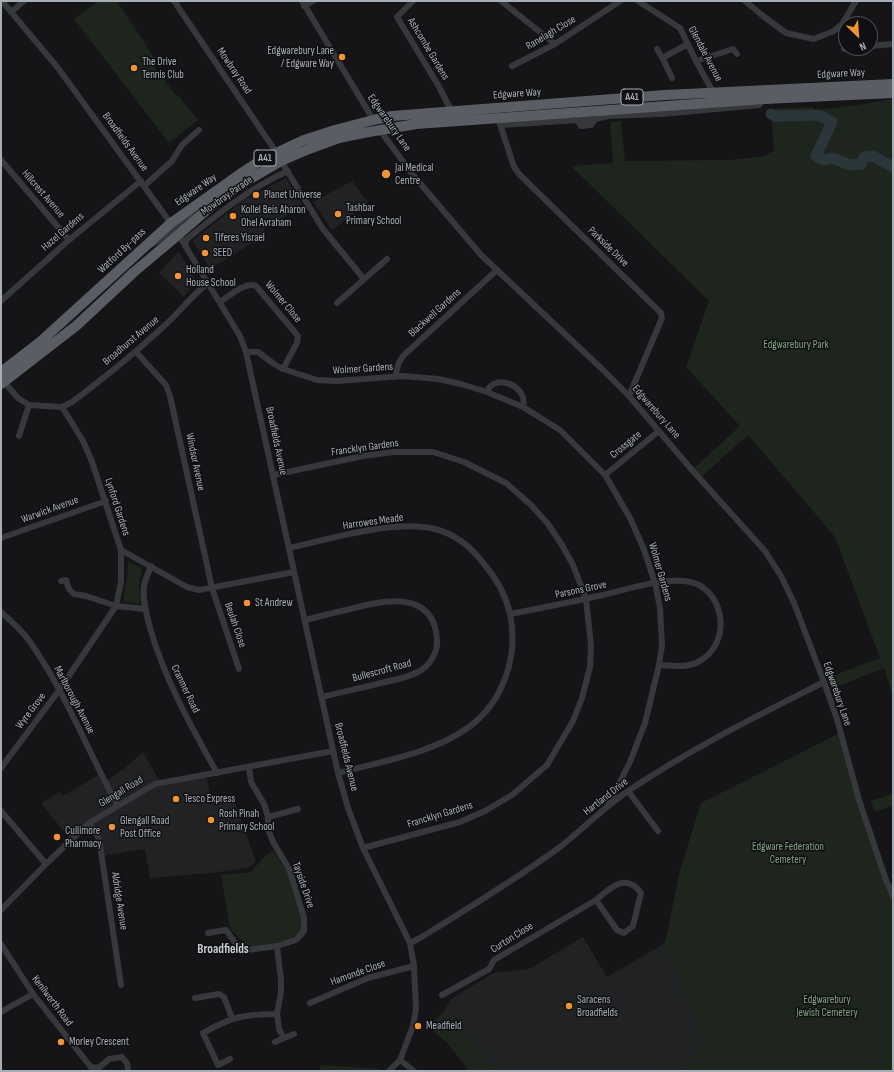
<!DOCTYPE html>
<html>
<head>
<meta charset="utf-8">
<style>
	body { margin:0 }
	#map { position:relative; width:894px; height:1072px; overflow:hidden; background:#151517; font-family:"Sofia Sans Condensed",sans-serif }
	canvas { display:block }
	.frame { position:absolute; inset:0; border:2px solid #a7aeb7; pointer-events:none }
	.north { position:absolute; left:838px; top:16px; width:40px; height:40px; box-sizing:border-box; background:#101012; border:1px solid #4c4f54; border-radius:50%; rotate:155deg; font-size:11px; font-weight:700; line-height:16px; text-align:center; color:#a7aeb7 }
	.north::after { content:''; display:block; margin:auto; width:14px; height:18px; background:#ef9535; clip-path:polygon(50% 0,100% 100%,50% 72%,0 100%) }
</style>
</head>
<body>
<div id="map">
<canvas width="894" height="1072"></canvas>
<div class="frame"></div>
<div class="north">N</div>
</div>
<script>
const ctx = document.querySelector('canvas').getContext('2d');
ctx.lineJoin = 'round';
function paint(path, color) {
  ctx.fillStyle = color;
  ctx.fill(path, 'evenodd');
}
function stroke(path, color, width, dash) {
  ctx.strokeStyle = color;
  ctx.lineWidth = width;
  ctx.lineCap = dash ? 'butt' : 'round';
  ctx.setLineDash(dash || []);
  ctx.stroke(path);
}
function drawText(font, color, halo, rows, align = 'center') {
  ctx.font = font + ' "Sofia Sans Condensed",sans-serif';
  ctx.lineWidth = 3;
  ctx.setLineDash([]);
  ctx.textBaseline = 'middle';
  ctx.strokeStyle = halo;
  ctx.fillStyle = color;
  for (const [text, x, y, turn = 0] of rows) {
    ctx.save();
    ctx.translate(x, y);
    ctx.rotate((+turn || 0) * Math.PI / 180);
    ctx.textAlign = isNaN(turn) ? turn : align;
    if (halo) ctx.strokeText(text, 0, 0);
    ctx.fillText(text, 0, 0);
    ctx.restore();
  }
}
const built = new Path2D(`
	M 286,178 L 303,206 L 264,229 L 265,235 L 210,269 L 193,241 L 197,237 L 245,199 Z
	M 352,181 L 368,203 L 332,230 L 313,202 Z
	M 179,252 L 196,281 L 184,297 L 159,273 L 172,258 Z
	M 143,752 L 159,780 L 156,783 L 199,775 L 206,771 L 211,802 L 233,797 L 256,862 L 250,867 L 212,873 L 150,878 L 145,849 L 100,856 L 99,845 L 89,824 L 70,839 L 41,803 L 60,792 L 63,796 L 100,774 L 105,782 L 125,768 Z
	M 583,937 L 607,977 L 665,943 L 701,1032 L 701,1048 L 681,1071 L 496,1071 L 450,1017 L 443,1012 L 451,999 L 493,973 L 529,969 Z`);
const green = new Path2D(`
	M 98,1 L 117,1 L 155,59 L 151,62 L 176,96 L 178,95 L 198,120 L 169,143 L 74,19 Z
	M 893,99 L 893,696 L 884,668 L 836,687 L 832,676 L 880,658 L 835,537 L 748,435 L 700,478 L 692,470 L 740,426 L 686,367 L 709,301 L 571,166 L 613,163 L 610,122 L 621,121 L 625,161 L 729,160 L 765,156 L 774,150 L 771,110 L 782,108 L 813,107 L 815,110 L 858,105 Z
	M 128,562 L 129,562 L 141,568 L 142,570 L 139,586 L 140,602 L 139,604 L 125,602 L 123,600 L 127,577 Z
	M 840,733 L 893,898 L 893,1071 L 681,1071 L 701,1048 L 701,1032 L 665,943 L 680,870 L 701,803 Z
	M 893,794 L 893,806 L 875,812 L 871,801 Z
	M 273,851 L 286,869 L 303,927 L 298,935 L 289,940 L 255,947 L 246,945 L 230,929 L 221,875 L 251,872 L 265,856 Z
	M 443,1012 L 450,1017 L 496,1071 L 469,1071 L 450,1046 L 428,1026 Z
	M 320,1065 L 381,1069 L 379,1071 L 320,1071 Z`);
const river = new Path2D(`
	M 771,114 L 775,116 L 781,116
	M 783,116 L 818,115 L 832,122 L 816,156 L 823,160 L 832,158 L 850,165 L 861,164 L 864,157 L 873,156 L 893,167`);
const minor = new Path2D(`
	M 2,1 L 58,68 L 175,229 L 240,336 L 246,352 L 338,773 L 348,808 L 363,848 L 410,943 L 414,966 L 416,1009 L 413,1026 L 400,1060 L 389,1071
	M 174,1 L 276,152
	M 302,1 L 374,121
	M 413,1 L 397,17 L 438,85 L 452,112
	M 501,1 L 555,44
	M 638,1 L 680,28 L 696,61 L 713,92
	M 745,1 L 763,16 L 786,33 L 814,39 L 834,31 L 842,24 L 856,1
	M 304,6 L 313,1
	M 11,12 L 24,1
	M 870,46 L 893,44
	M 657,49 L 663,59
	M 844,49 L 853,48
	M 696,61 L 733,49 L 737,54
	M 512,66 L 555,44 L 620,1
	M 672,78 L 663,59 L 666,56 L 688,44
	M 498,118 L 514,167 L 519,174 L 661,313 L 662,318 L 629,396
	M 577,120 L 581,126 L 591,125 L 595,119
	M 500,125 L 595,119 L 608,116 L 662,114 L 759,105 L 764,99
	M 379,129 L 413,175 L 481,255 L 601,368 L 629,396 L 692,470 L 765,551 L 781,576 L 794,603 L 824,682 L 837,719 L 859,800 L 886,880 L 893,896
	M 1,160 L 69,240
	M 279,160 L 281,161 L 323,229 L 364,279
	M 144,186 L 172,161 L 182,145 L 199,130
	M 150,245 C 168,238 179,221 199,214
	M 185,245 L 187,239 C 219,213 250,188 288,171
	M 1,301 L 69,240 L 141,181
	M 220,302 C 229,296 246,281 256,286 L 298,336 L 297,343 L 283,369
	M 337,303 L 387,259
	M 136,352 L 166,385 L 170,396 L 212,588 L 239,669
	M 246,352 L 258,352 L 274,364 L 283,369 L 317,380 L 337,381 L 403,376 L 438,379 L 461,384 L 487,392 L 523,407 L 560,430 L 605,475 L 630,518 L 643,547 L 655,583 L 660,608 L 662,645 L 659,665 L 645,723 L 630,762 L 608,805
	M 395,377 L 399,362 L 404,355 L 497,270
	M 4,382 L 18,398 L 29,405 L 62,407
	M 487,392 C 494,372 529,386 523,407
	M 62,407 L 83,441 L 91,459 L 121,550 L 187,587 L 199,590 L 294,572
	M 62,407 L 72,402 C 104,378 135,353 164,326 C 179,313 192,295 208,283
	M 19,436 L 29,405
	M 273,475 L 363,456 L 394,452 L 433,452 L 464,462 L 506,483 L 531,505 L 548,524 L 562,545 L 573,565 L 586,599 L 591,645 L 590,667 L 582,698 L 573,721 L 547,765 L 512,795 L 485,811 L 460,822 L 363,848
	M 605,475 L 659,431
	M 1,538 L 106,501
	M 289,548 C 329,539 395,519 435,529 C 455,534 472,548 484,564 C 496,578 506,596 510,614 C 519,656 503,702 469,727 C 434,753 379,762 338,773
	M 121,550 L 121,582 L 116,606 L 145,609
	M 151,566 C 149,572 145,579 144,586 C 142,600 147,615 150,628 C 165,680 191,726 217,773
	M 1,612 C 11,621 23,631 30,642 C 66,693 88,752 118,806
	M 510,614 C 541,608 572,602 603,595 C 629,589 657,579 684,581 C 725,584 734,644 698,662 C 687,668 672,666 659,665
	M 305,620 C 318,617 332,613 346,610 C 380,601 434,587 437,640 C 438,652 430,666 418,672 C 407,678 393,680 381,683 C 361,688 341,692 322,697
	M 1,768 L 60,689 L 116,606 L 86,596 L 74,594 L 69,589 L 66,580 L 61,581
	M 628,791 L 658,831
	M 1,811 L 46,864
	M 268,817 L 298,809
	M 89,823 L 98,837 L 100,845 L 121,985
	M 1,910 L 46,864 L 89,823 L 155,784 L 333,751
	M 208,933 L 226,930 L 236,944 L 247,950 L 277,946 L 296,940 L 304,931 L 304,918 L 289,869 L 273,842 L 268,829 L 268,817 L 264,804 L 251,782 L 249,767
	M 410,943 L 420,938 C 467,909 515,880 560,847 C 583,829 603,808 628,791 C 690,749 757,716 824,682
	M 1,944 L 33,994 L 94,1071
	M 277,946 L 281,980 L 281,992 L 277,1014 L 279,1029 L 284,1038 L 294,1034
	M 442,995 L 489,969 L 494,960 L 596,900 L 617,930 L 624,933 L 633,926 L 641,893 C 626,872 610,888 596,900
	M 195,998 L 219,994 L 224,997 L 232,1018
	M 310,1003 L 368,978 L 414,966
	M 1,1012 L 33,994
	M 275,1042 L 284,1038
	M 230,1059 L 218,1065 L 203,1033 C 231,1017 245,1014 277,1014
	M 400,1060 L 414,1071
	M 91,1068 L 100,1067 L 109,1059 L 122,1057 L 127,1063 L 128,1071`);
const trunk = new Path2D(`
	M 1,372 L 40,342 L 171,223 L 240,174 L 263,159 L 304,140 L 335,130 L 373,120 L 392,116 L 665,95 L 893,84
	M 1,384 L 76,326 L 134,272 L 178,235 L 216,202 L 240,185 L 281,161 L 309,149 L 339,138 L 363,133 L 416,124 L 764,99 L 893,93`);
const markers = [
	[342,57,4,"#ef9535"],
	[134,68,4,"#ef9535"],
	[386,174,5,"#ef9535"],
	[256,195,4,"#ef9535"],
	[338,214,4,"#ef9535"],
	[233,216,4,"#ef9535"],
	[206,238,4,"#ef9535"],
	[205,253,4,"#ef9535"],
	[178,276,4,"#ef9535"],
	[247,603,4,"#ef9535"],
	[176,799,4,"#ef9535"],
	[211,820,4,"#ef9535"],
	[112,827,4,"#ef9535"],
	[57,837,4,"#ef9535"],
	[569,1006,4,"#ef9535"],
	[418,1026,4,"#ef9535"],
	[61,1042,4,"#ef9535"]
];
const shields = [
	[632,97,22],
	[265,158,22]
];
const shieldNames = [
	["A41",632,97],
	["A41",265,158]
];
const streetNames = [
	["Ranelagh Close",551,33,-31],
	["Ashcombe Gardens",428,49,59],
	["Glendale Avenue",705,54,62],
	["Mowbray Road",234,71,56],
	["Edgware Way",841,74,-3],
	["Edgware Way",517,94,-4],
	["Edgwarebury Lane",389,123,55],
	["Broadfields Avenue",125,142,54],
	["Edgware Way",196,190,-35],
	["Hillcrest Avenue",43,194,49],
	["Mowbray Parade",227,196,-35],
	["Hazel Gardens",63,232,-41],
	["Parkside Drive",608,247,44],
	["Watford By-pass",122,251,-43],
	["Wolmer Close",283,302,50],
	["Blackwell Gardens",435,313,-42],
	["Broadhurst Avenue",131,341,-40],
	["Wolmer Gardens",363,369,-4],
	["Edgwarebury Lane",656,412,49],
	["Broadfields Avenue",276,441,78],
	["Crossgate",626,445,-39],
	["Francklyn Gardens",365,448,-8],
	["Windsor Avenue",195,462,78],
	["Lynford Gardens",117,507,72],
	["Warwick Avenue",50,510,-20],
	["Harrowes Meade",373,522,-8],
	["Wolmer Gardens",660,572,74],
	["Parsons Grove",581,590,-12],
	["Beulah Close",235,625,71],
	["Bullescroft Road",382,671,-15],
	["Cranmer Road",185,689,64],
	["Edgwarebury Lane",837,694,71],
	["Marlborough Avenue",74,700,62],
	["Wyre Grove",31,711,-53],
	["Broadfields Avenue",346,757,76],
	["Glengall Road",121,792,-31],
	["Hartland Drive",606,797,-38],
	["Francklyn Gardens",440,815,-17],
	["Tayside Drive",303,885,71],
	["Aldridge Avenue",119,901,81],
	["Curton Close",512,938,-32],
	["Hamonde Close",358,973,-20],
	["Kenilworth Road",52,1001,53]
];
const poiNames = [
	["Edgwarebury Lane",334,51,"right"],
	["/ Edgware Way",334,64,"right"],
	["The Drive",142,62],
	["Tennis Club",142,75],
	["Jai Medical",395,168],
	["Centre",395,181],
	["Planet Universe",264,195],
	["Tashbar",346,208],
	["Primary School",346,221],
	["Kollel Beis Aharon",241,210],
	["Ohel Avraham",241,223],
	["Tiferes Yisrael",214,238],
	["SEED",213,253],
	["Holland",186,270],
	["House School",186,283],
	["St Andrew",255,603],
	["Tesco Express",184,799],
	["Rosh Pinah",219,814],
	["Primary School",219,827],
	["Glengall Road",120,821],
	["Post Office",120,834],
	["Cullimore",65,831],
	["Pharmacy",65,844],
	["Saracens",577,1000],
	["Broadfields",577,1013],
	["Meadfield",426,1026],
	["Morley Crescent",69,1042]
];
const parkNames = [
	["Edgwarebury Park",796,345],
	["Edgware Federation",788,847],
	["Cemetery",788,860],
	["Edgwarebury",827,1000],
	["Jewish Cemetery",827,1013]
];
const quarterNames = [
	["Broadfields",223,950]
];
paint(built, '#212224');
paint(green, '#1d251d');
stroke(river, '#2b363b', 11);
stroke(minor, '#36383c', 6);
stroke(trunk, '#5a5e64', 10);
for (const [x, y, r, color] of markers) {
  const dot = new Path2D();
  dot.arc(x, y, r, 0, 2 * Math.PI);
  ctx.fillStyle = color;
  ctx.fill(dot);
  stroke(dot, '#101012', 1.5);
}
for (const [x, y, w] of shields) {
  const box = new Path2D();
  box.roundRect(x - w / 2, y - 8, w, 16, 3);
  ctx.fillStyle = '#101012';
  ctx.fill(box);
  stroke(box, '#a7aeb7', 1);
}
drawText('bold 10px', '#a7aeb7', null, shieldNames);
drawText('11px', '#a7aeb7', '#101012', streetNames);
drawText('11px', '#a7aeb7', '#101012', poiNames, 'left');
drawText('11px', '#82a27f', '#101012', parkNames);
drawText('bold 13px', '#c8cdd3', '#101012', quarterNames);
</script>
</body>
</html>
